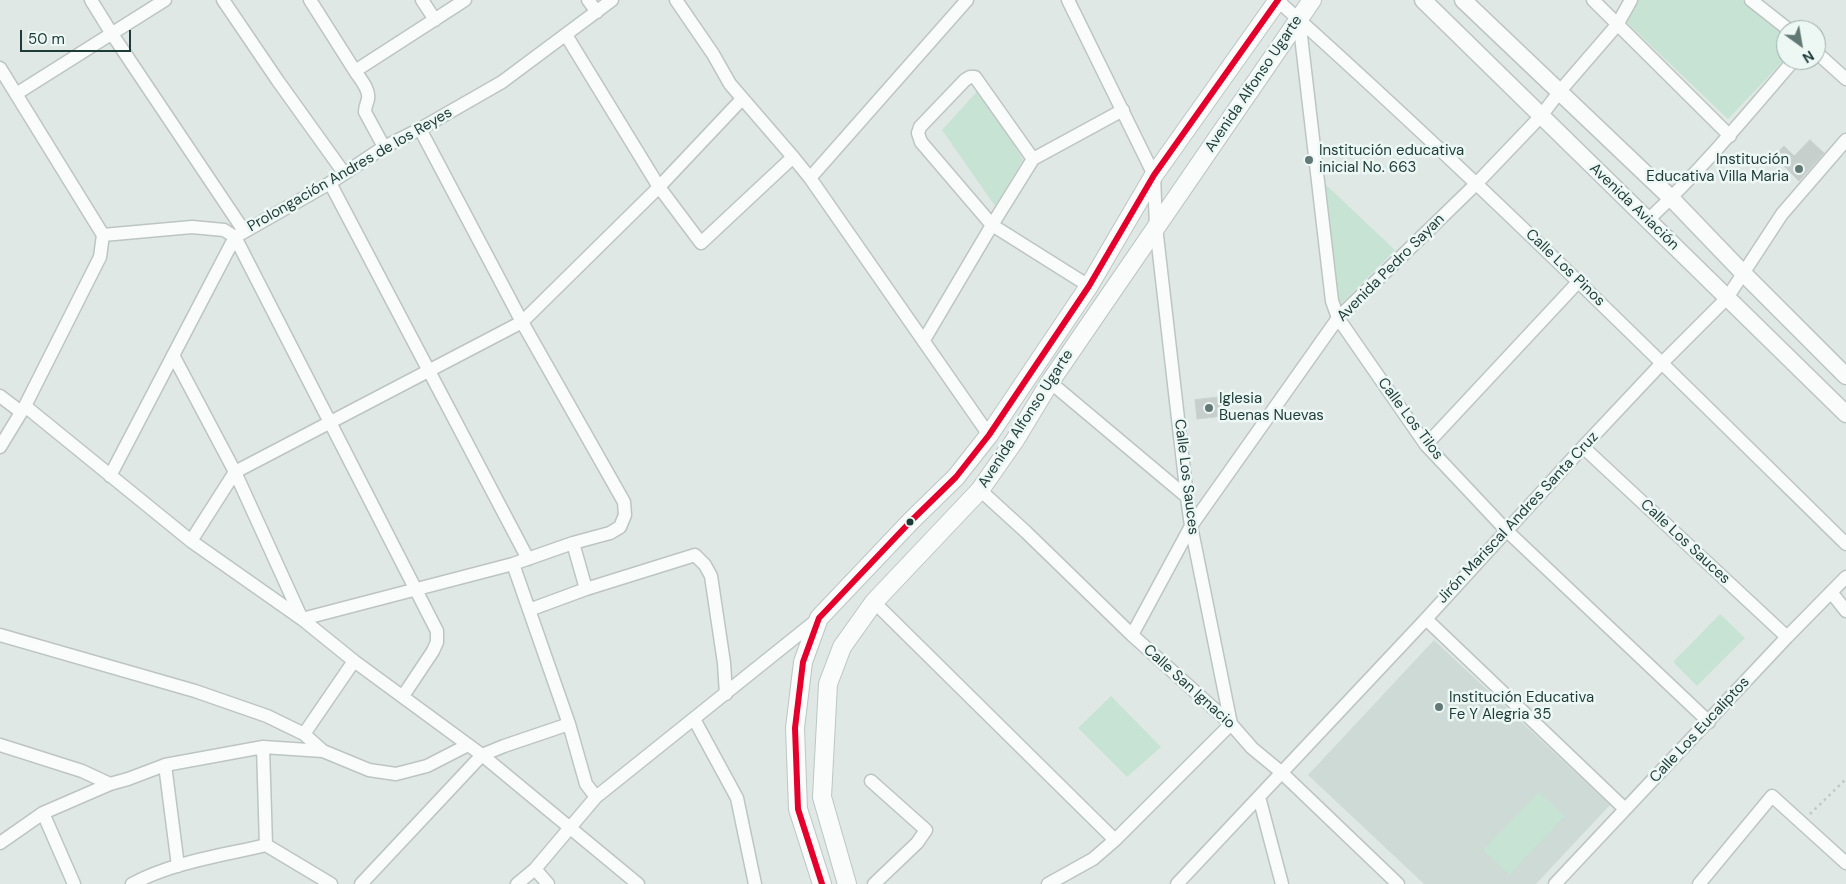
<!DOCTYPE html>
<html>
<head>
<meta charset="utf-8">
<style>
	body { margin:0 }
	#map { position:relative; width:1846px; height:884px; overflow:hidden; background:#e0e8e6; font-family:"DM Sans",sans-serif }
	canvas { display:block }
	.north { position:absolute; left:1776px; top:20px; width:50px; height:50px; box-sizing:border-box; background:#edf7f4; border:1px solid #9aaca9; border-radius:50%; rotate:148deg; font-size:14px; font-weight:700; line-height:20px; text-align:center; color:#1d3c38 }
	.north::after { content:''; display:block; margin:auto; width:18px; height:22px; background:#617875; clip-path:polygon(50% 0,100% 100%,50% 72%,0 100%) }
	.scale { position:absolute; left:20px; top:30px; width:111px; height:22px; box-sizing:border-box; border:2px solid #1d3c38; border-top:0; padding-left:6px; font-size:15px; line-height:18px; white-space:nowrap; color:#1d3c38; -webkit-text-stroke:4px #edf7f4; paint-order:stroke }
</style>
</head>
<body>
<div id="map">
<canvas width="1846" height="884"></canvas>
<div class="north">N</div>
<div class="scale">50 m</div>
</div>
<script>
const ctx = document.querySelector('canvas').getContext('2d');
ctx.lineJoin = 'round';
function paint(path, color) {
  ctx.fillStyle = color;
  ctx.fill(path, 'evenodd');
}
function stroke(path, color, width, dash) {
  ctx.strokeStyle = color;
  ctx.lineWidth = width;
  ctx.lineCap = dash ? 'butt' : 'round';
  ctx.setLineDash(dash || []);
  ctx.stroke(path);
}
function drawText(font, color, halo, rows, align = 'center') {
  ctx.font = font + ' "DM Sans",sans-serif';
  ctx.lineWidth = 5;
  ctx.setLineDash([]);
  ctx.textBaseline = 'middle';
  ctx.strokeStyle = halo;
  ctx.fillStyle = color;
  for (const [text, x, y, turn = 0] of rows) {
    ctx.save();
    ctx.translate(x, y);
    ctx.rotate((+turn || 0) * Math.PI / 180);
    ctx.textAlign = isNaN(turn) ? turn : align;
    if (halo) ctx.strokeText(text, 0, 0);
    ctx.fillText(text, 0, 0);
    ctx.restore();
  }
}
const built = new Path2D(`
	M 1434,640 L 1610,805 L 1536,884 L 1424,884 L 1308,775 Z`);
const green = new Path2D(`
	M 1638,0 L 1742,0 L 1786,35 L 1786,58 L 1728,119 L 1623,19 Z
	M 981,87 L 1023,160 L 995,206 L 942,130 Z
	M 1323,182 L 1395,250 L 1341,304 L 1337,300 Z
	M 1720,614 L 1745,638 L 1697,686 L 1673,662 Z
	M 1111,696 L 1161,747 L 1127,777 L 1078,728 Z
	M 1539,792 L 1565,816 L 1509,875 L 1483,850 Z`);
const building = new Path2D(`
	M 1810,140 L 1824,153 L 1799,181 L 1774,156 L 1784,146 L 1794,156 Z
	M 1221,397 L 1223,416 L 1197,419 L 1195,400 Z`);
const path = new Path2D(`
	M 1810,814 L 1846,779`);
const minor = new Path2D(`
	M 91,0 L 112,34 L 244,231
	M 223,0 L 278,81 L 344,173
	M 310,0 L 355,71
	M 422,0 L 435,20
	M 588,0 L 597,12
	M 676,0 L 713,54 L 730,84 L 793,157 L 810,178 L 989,435
	M 1277,0 C 1473,175 1659,360 1846,544
	M 1593,0 L 1730,136
	M 1751,0 L 1789,30
	M 1299,19 L 1332,301 L 1338,318 L 1426,445 L 1506,530 L 1709,722
	M 566,35 L 659,187 L 701,243 L 793,157
	M 1816,52 L 1846,79
	M 0,68 L 103,235 L 100,257 L 25,406 L 0,447
	M 16,94 L 165,0
	M 384,147 L 365,112 C 365,106 367,104 368,99 C 370,89 360,79 355,71 L 465,0
	M 1033,159 L 975,77 L 970,77 L 965,80 L 920,127 L 918,133 L 921,142 L 992,225 L 1089,286
	M 810,178 L 967,0
	M 330,183 L 528,559
	M 1648,220 C 1701,170 1747,115 1794,60
	M 103,235 L 192,227 L 224,230 L 235,237 L 437,631 L 437,642 L 433,651 L 403,696
	M 924,340 L 992,225 L 1033,159 L 1123,110
	M 173,355 L 235,472 L 302,619 L 354,661 L 482,755 L 504,746 L 569,724
	M 1050,382 L 1187,497
	M 0,396 L 21,412
	M 25,406 L 191,541 L 302,619 L 513,564 L 573,543 L 610,533 L 620,527 L 625,515 L 624,502 L 522,322 L 420,129
	M 1426,445 L 1579,281
	M 1583,447 L 1787,637
	M 110,476 L 235,237 L 330,183 L 384,147 L 420,129 L 502,82 L 612,0
	M 980,490 L 1026,532 L 1132,635 L 1231,724 L 1252,748 L 1281,772 L 1398,884
	M 191,541 L 235,472 L 522,322 L 659,187 L 742,99
	M 573,543 L 586,589
	M 513,564 L 569,724 L 586,784 L 596,797
	M 1831,592 L 1846,611
	M 874,602 L 1115,840
	M 529,610 L 586,589 L 695,555 L 705,565 L 711,576 L 724,663 L 726,694
	M 1426,619 L 1625,809
	M 0,635 L 195,691 L 267,716 L 304,734 L 323,751 L 369,770 L 396,774 L 427,766 L 468,745
	M 1132,635 L 1191,526 L 1338,318 L 1476,184 L 1541,116 L 1560,91 L 1617,25 L 1631,0
	M 694,719 L 737,798 L 755,884
	M 304,734 L 354,661
	M 0,745 L 82,771 L 110,784
	M 263,747 L 323,751
	M 165,765 L 178,866
	M 871,781 L 926,830 L 917,843 L 874,884
	M 1259,797 L 1282,884
	M 43,813 L 74,884
	M 0,843 L 43,813 L 110,784 L 128,779 L 165,765 L 263,747 L 266,845
	M 535,869 L 548,884
	M 132,884 C 173,862 221,856 266,845 L 331,884
	M 361,884 L 482,755 L 638,884
	M 517,884 L 535,869 L 596,797 L 818,619
	M 1048,884 L 1093,859 L 1115,840 L 1231,724 L 1191,526 L 1187,497 L 1156,227 L 1154,175 L 1068,0
	M 1177,884 L 1426,619 L 1583,447 L 1662,363 L 1727,298 L 1782,214 L 1846,140
	M 1555,884 L 1787,637 L 1846,577
	M 1699,884 L 1772,796 L 1846,863`);
const tertiary = new Path2D(`
	M 1423,0 L 1846,414
	M 1463,0 L 1671,198 L 1744,274 L 1846,376`);
const secondary = new Path2D(`
	M 822,884 L 798,809 L 795,728 L 803,662 L 819,618 L 911,521 L 956,477 L 989,435 L 1089,286 L 1154,175 L 1278,0
	M 847,884 L 822,797 L 828,684 L 842,647 L 874,602 L 980,490 L 1015,440 L 1050,382 L 1312,0`);
const bus1 = new Path2D(`
	M 822,884 L 798,809 L 795,728 L 803,662 L 819,618 L 911,521 L 956,477 L 989,435 L 1089,286 L 1154,175 L 1278,0`);
const markers = [
	[1309,160,5,"#617875"],
	[1799,169,5,"#617875"],
	[1209,408,5,"#617875"],
	[910,522,4.5,"#1d3c38"],
	[1439,707,5,"#617875"]
];
const streetNames = [
	["Avenida Alfonso Ugarte",1254,84,-56],
	["Prolongación Andres de los Reyes",350,170,-30],
	["Avenida Aviación",1634,207,44],
	["Avenida Pedro Sayan",1391,268,-45],
	["Calle Los Pinos",1565,268,44],
	["Avenida Alfonso Ugarte",1026,419,-57],
	["Calle Los Tilos",1410,419,53],
	["Calle Los Sauces",1186,477,83],
	["Jirón Mariscal Andres Santa Cruz",1518,518,-47],
	["Calle Los Sauces",1685,542,43],
	["Calle San Ignacio",1189,687,42],
	["Calle Los Eucaliptos",1700,730,-47]
];
const poiNames = [
	["Institución educativa",1319,151],
	["inicial No. 663",1319,168],
	["Institución",1789,160,"right"],
	["Educativa Villa Maria",1789,177,"right"],
	["Iglesia",1219,399],
	["Buenas Nuevas",1219,416],
	["Institución Educativa",1449,698],
	["Fe Y Alegria 35",1449,715]
];
paint(built, '#cddad6');
paint(green, '#c7e3d4');
paint(building, '#c7cfcc');
stroke(building, '#c9d1cf', 1);
stroke(minor, '#bdc5c3', 15);
stroke(tertiary, '#bdc5c3', 19);
stroke(secondary, '#bcc6c3', 20);
stroke(path, '#bec8c7', 2.5, [2.5, 4]);
stroke(minor, '#fafcfb', 12);
stroke(tertiary, '#fafcfb', 16);
stroke(secondary, '#fafcfb', 18);
stroke(bus1, '#e4002b', 6);
for (const [x, y, r, color] of markers) {
  const dot = new Path2D();
  dot.arc(x, y, r, 0, 2 * Math.PI);
  ctx.fillStyle = color;
  ctx.fill(dot);
  stroke(dot, '#edf7f4', 2);
}
drawText('15px', '#1d3c38', '#edf7f4', streetNames);
drawText('15px', '#1d3c38', '#edf7f4', poiNames, 'left');
</script>
</body>
</html>
